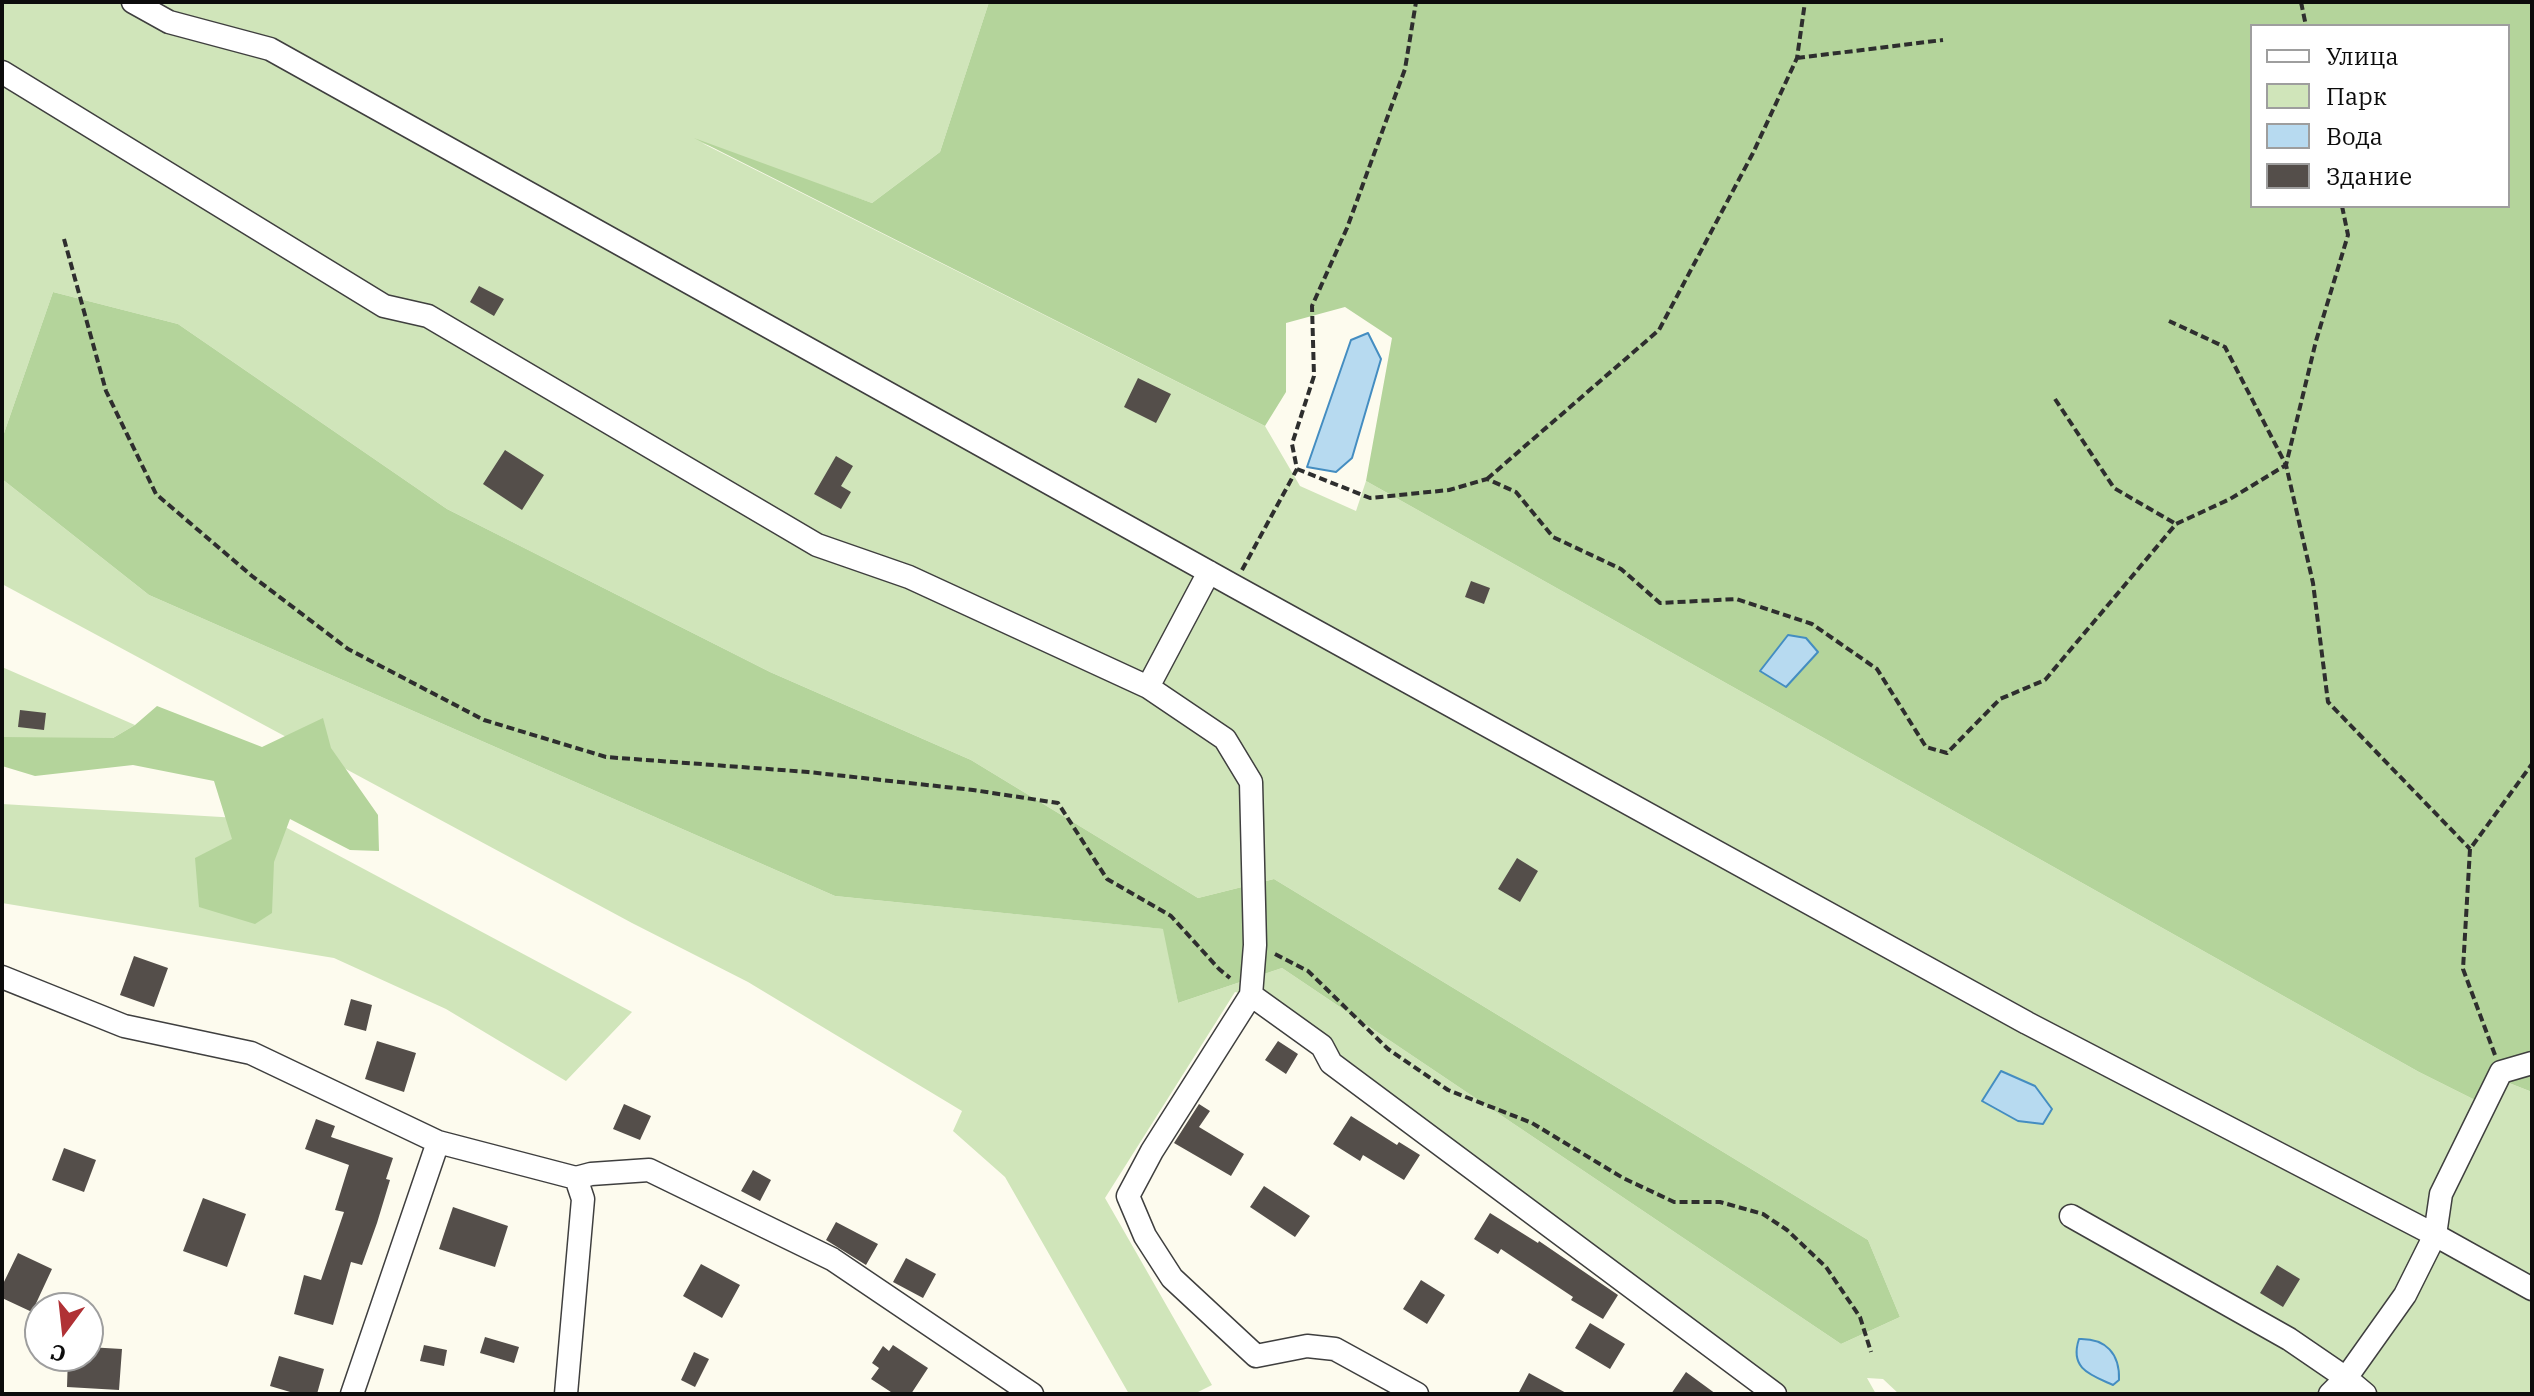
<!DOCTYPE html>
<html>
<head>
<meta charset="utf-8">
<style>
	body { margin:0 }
	#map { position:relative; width:2534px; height:1396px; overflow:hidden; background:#fdfbee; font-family:"IBM Plex Serif",serif }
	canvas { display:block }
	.frame { position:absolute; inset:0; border:4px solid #0c0c0c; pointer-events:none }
	.legend { position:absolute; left:2250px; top:24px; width:260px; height:184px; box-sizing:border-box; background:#fff; border:2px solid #9e9e9e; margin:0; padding:10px 14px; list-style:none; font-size:24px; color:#0c0c0c }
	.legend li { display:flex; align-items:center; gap:16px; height:40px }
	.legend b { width:40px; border:2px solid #9e9e9e }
	.north { position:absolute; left:24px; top:1292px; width:80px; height:80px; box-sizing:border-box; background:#fff; border:2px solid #9e9e9e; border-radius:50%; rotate:195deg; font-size:22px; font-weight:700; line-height:32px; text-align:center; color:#0c0c0c }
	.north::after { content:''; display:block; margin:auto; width:28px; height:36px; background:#b03135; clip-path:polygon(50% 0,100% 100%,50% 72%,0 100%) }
</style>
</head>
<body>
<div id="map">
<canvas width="2534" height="1396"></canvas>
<div class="frame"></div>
<ul class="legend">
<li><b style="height:10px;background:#fff"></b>Улица</li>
<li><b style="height:22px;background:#d0e5ba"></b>Парк</li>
<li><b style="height:22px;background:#b7daf0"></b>Вода</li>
<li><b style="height:22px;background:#544e4a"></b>Здание</li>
</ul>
<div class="north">С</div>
</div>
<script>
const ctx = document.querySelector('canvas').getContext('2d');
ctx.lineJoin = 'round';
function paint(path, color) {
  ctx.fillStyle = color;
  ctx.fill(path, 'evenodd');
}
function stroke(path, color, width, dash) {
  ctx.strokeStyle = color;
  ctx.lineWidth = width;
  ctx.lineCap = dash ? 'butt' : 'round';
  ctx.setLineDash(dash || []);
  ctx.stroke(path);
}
const green = new Path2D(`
	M 2,2 L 989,2 L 940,152 L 872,203 L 702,143 L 1265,426 L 1300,486 L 1356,511 L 1366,481 L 2419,1072 L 2475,1100 L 2509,1083 L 2532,1092 L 2532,1394 L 1899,1394 L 1883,1379 L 1867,1378 L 1876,1394 L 1791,1394 L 1265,998 L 1235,992 L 1105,1198 L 1212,1385 L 1194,1394 L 1129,1394 L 1005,1177 L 953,1131 L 962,1111 L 748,982 L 632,923 L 2,584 L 2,479 L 149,595 L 835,896 L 1164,929 L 1178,1003 L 1282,968 L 1841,1344 L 1900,1317 L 1868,1240 L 1274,879 L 1198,898 L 971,760 L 770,672 L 447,509 L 178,324 L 53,292 L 2,439 Z
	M 2,667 L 135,725 L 113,738 L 2,746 Z
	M 2,804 L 272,820 L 632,1012 L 566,1081 L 446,1009 L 334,958 L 2,903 Z`);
const forest = new Path2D(`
	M 989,2 L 2532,2 L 2532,1092 L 2509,1083 L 2475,1100 L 2419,1072 L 1366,481 L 1392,338 L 1345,307 L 1286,323 L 1286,392 L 1265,426 L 694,138 L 872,203 L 940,152 ZM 2252,26 L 2508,26 L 2508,206 L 2252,206 Z
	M 53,292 L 178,324 L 447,509 L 770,672 L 971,760 L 1198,898 L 1274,879 L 1868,1240 L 1900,1317 L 1841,1344 L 1282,968 L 1178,1003 L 1163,929 L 835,896 L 149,595 L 2,479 L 2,439 Z
	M 157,706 L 262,747 L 323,718 L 331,748 L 378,815 L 379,851 L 350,850 L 290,819 L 274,862 L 272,913 L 255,924 L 199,907 L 195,858 L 232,839 L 214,781 L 133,765 L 35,776 L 2,766 L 2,737 L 113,738 L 135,725 Z`);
const water = new Path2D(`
	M 1368,333 L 1381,359 L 1352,458 L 1336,472 L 1307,467 L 1351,340 Z
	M 1788,635 L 1806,638 L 1818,652 L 1786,687 L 1760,671 Z
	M 2001,1071 L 2035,1086 L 2052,1109 L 2043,1124 L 2018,1121 L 1982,1101 Z
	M 2079,1339 C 2106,1338 2120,1354 2119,1380 L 2113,1385 C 2091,1375 2069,1369 2079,1339 Z`);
const building = new Path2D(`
	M 479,286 L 504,299 L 494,316 L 470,302 Z
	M 1138,378 L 1171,394 L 1156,423 L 1124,407 Z
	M 505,450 L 544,475 L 522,510 L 483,484 Z
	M 836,456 L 853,466 L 841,486 L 851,492 L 841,509 L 814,494 Z
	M 1471,581 L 1490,588 L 1484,604 L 1465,597 Z
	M 20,710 L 46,713 L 44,730 L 18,727 Z
	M 1517,858 L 1538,871 L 1520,902 L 1498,889 Z
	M 134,956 L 168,968 L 154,1007 L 120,995 Z
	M 351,999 L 372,1005 L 366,1031 L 344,1025 Z
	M 377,1041 L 416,1053 L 404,1092 L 365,1079 Z
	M 1278,1041 L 1298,1054 L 1286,1074 L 1265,1060 Z
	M 624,1104 L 651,1116 L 640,1140 L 613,1129 Z
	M 1199,1104 L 1210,1111 L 1199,1127 L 1244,1154 L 1231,1176 L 1174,1143 Z
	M 1351,1116 L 1397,1145 L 1399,1142 L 1420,1155 L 1404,1180 L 1363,1155 L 1360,1161 L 1333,1144 Z
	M 316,1119 L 335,1126 L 331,1137 L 393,1158 L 386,1179 L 390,1180 L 377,1223 L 362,1265 L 351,1262 L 333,1325 L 294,1314 L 304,1275 L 321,1280 L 344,1212 L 335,1210 L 349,1165 L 305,1149 Z
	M 64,1148 L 96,1160 L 84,1192 L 52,1180 Z
	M 753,1170 L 771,1180 L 760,1201 L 741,1191 Z
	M 1264,1186 L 1310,1216 L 1295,1237 L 1250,1207 Z
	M 203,1198 L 246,1214 L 227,1267 L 183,1251 Z
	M 453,1207 L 508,1226 L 495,1267 L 439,1249 Z
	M 1490,1213 L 1538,1243 L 1539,1241 L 1618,1295 L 1603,1319 L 1571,1300 L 1573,1297 L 1501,1249 L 1498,1254 L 1474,1239 Z
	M 836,1222 L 878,1244 L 866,1265 L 826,1240 Z
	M 18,1253 L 52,1269 L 32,1312 L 2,1298 L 2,1286 Z
	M 906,1258 L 936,1274 L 923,1298 L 893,1282 Z
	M 701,1264 L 740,1285 L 722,1318 L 683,1296 Z
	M 2277,1265 L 2300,1279 L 2283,1307 L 2260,1293 Z
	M 1421,1280 L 1445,1295 L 1427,1324 L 1403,1309 Z
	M 1590,1323 L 1625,1344 L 1610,1369 L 1575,1348 Z
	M 485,1337 L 519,1347 L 514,1363 L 480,1353 Z
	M 424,1345 L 447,1350 L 444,1366 L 420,1361 Z
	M 893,1345 L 928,1368 L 911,1394 L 894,1394 L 871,1379 L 879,1368 L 872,1363 L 883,1346 L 889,1351 Z
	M 88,1347 L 122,1349 L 119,1390 L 67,1387 L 68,1356 L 88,1356 Z
	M 694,1352 L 709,1359 L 695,1387 L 681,1380 Z
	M 279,1356 L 324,1369 L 317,1394 L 297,1394 L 270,1386 Z
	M 1686,1372 L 1716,1394 L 1671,1394 Z
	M 1529,1373 L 1568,1394 L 1518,1394 Z`);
const path = new Path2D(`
	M 2301,2 L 2306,26
	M 1797,58 L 1943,40
	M 2342,206 L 2348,235 L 2316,341 L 2286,465 L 2313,583 L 2328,702 L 2470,849
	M 64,239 L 106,391 L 156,494 L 252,576 L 348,649 L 484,720 L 606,757 L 808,772 L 973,790 L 1058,803 L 1107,879 L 1171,916 L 1219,969 L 1230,978
	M 2055,399 L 2114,488 L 2176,524
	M 1297,469 L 1370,498 L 1449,490 L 1487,479 L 1516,492 L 1553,537 L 1621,569 L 1660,603 L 1736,599 L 1812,624 L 1877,669 L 1926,747 L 1947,753 L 2000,699 L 2045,680 L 2176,524 L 2230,499 L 2286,465 L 2225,347 L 2169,321
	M 1487,479 L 1659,330 L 1753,153 L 1797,58 L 1805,2
	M 1242,570 L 1297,469 L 1292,444 L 1314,376 L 1312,306 L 1347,228 L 1405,69 L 1416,2
	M 1275,954 L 1308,971 L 1388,1049 L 1448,1090 L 1532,1123 L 1623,1178 L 1674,1202 L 1720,1202 L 1763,1214 L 1787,1230 L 1826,1267 L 1860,1317 L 1871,1352
	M 2495,1055 L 2463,969 L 2470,849 L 2532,764`);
const minor = new Path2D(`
	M 133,2 L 169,22 L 270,49 L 1234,586 L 2027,1023 L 2435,1235 L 2532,1289
	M 2,72 L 384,306 L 428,316 L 817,545 L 909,577 L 1148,687
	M 1209,572 L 1148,687 L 1225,739 L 1251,782 L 1255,945 L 1251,995 L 1152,1151 L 1128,1196 L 1145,1236 L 1172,1278 L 1256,1356 L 1307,1346 L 1335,1349 L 1417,1394
	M 2,977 L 124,1026 L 251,1053 L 438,1142 L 576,1178 L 583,1199 L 566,1394
	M 1251,995 L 1322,1046 L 1331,1063 L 1775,1394
	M 576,1178 L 591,1174 L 649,1170 L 832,1259 L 1032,1394
	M 2071,1216 L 2289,1339 L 2346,1378 L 2365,1394
	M 352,1394 L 438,1142
	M 2330,1394 L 2346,1378 L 2405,1295 L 2435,1235 L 2441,1194 L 2501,1072 L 2532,1063`);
paint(green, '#d0e5ba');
paint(forest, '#b4d49b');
paint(water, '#b7daf0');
stroke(water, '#448dc1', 2);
paint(building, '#544e4a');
stroke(minor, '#3f3f3f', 25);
stroke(path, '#2e2e2e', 4, [8, 4]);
stroke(minor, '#fff', 22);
</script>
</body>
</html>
